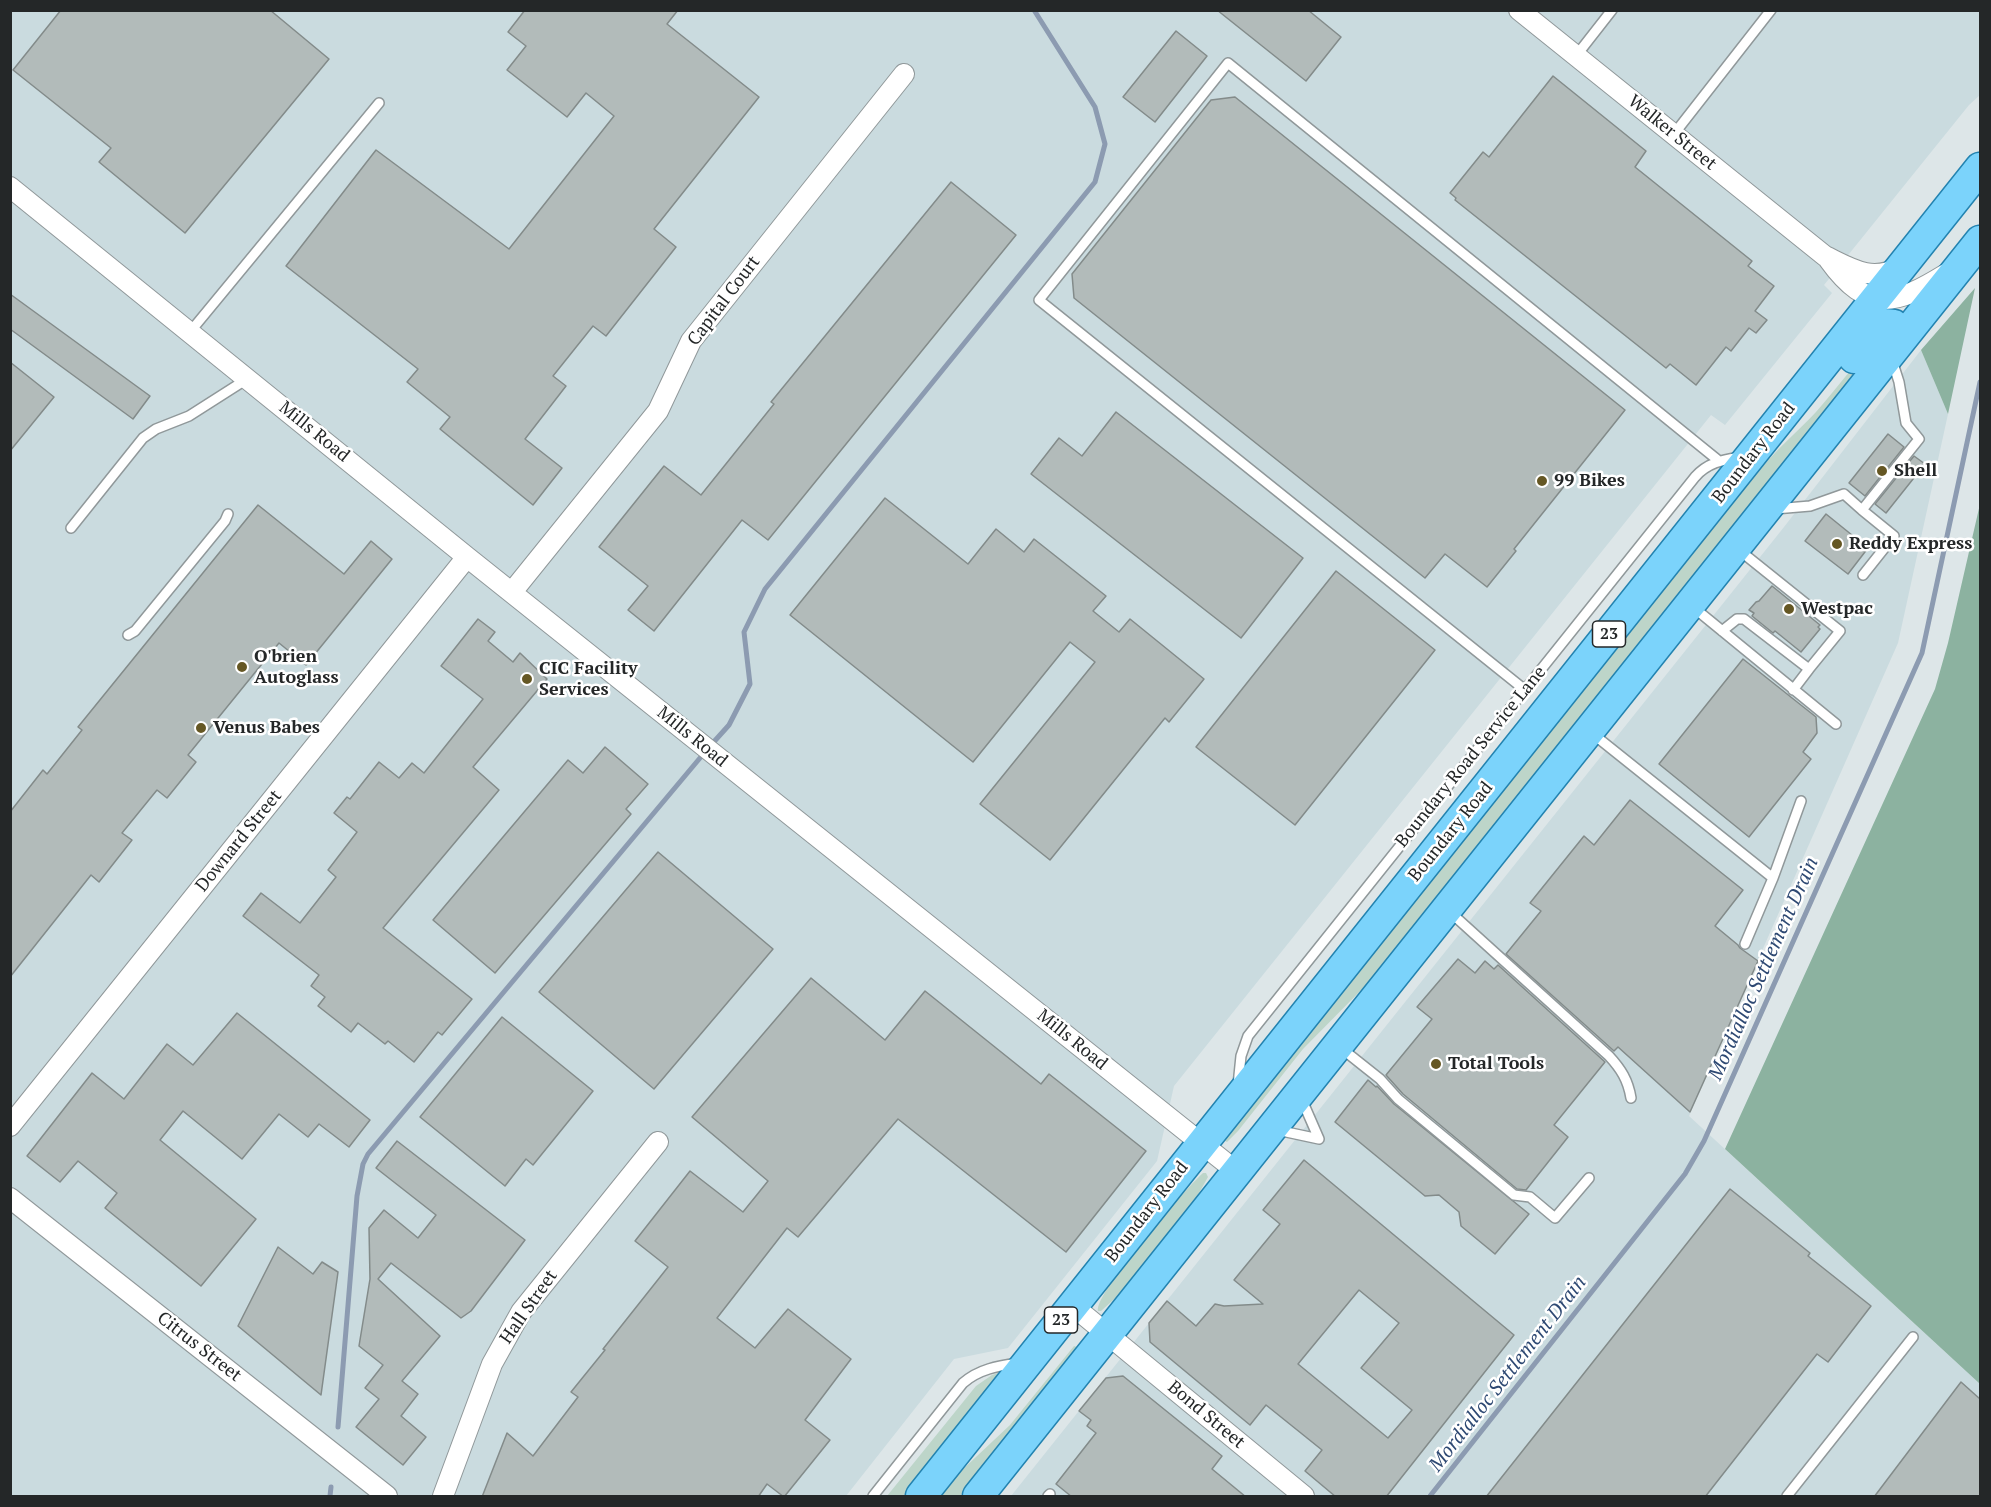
<!DOCTYPE html>
<html>
<head>
<meta charset="utf-8">
<style>
	body { margin:0 }
	#map { position:relative; width:1991px; height:1507px; overflow:hidden; background:#dde6e8; font-family:"PT Serif",serif }
	canvas { display:block }
	.frame { position:absolute; inset:0; border:12px solid #242728; pointer-events:none }
</style>
</head>
<body>
<div id="map">
<canvas width="1991" height="1507"></canvas>
<div class="frame"></div>
</div>
<script>
const ctx = document.querySelector('canvas').getContext('2d');
ctx.lineJoin = 'round';
function paint(path, color) {
  ctx.fillStyle = color;
  ctx.fill(path, 'evenodd');
}
function stroke(path, color, width, dash) {
  ctx.strokeStyle = color;
  ctx.lineWidth = width;
  ctx.lineCap = dash ? 'butt' : 'round';
  ctx.setLineDash(dash || []);
  ctx.stroke(path);
}
function drawText(font, color, halo, rows, align = 'center') {
  ctx.font = font + ' "PT Serif",serif';
  ctx.lineWidth = 5;
  ctx.setLineDash([]);
  ctx.textBaseline = 'middle';
  ctx.strokeStyle = halo;
  ctx.fillStyle = color;
  for (const [text, x, y, turn = 0] of rows) {
    ctx.save();
    ctx.translate(x, y);
    ctx.rotate((+turn || 0) * Math.PI / 180);
    ctx.textAlign = isNaN(turn) ? turn : align;
    if (halo) ctx.strokeText(text, 0, 0);
    ctx.fillText(text, 0, 0);
    ctx.restore();
  }
}
const built = new Path2D(`
	M 1980,10 L 1980,95 L 1969,105 L 1824,285 L 1832,293 L 1725,425 L 1711,415 L 1174,1086 L 1157,1161 L 1008,1348 L 954,1359 L 846,1496 L 11,1496 L 10,11 Z
	M 1921,350 L 1948,414 L 1898,643 L 1689,1116 L 1980,1384 L 1980,1496 L 1011,1496 L 1784,527 Z`);
const green = new Path2D(`
	M 1887,333 L 1374,977 L 1303,1049 L 1238,1131 L 1227,1142 L 1225,1141 L 1225,1138 L 1758,472 C 1776,450 1797,432 1816,412 C 1840,385 1859,356 1887,333 Z
	M 1203,1173 L 1206,1173 L 1208,1177 L 1195,1200 L 1121,1293 L 1101,1311 L 1098,1311 C 1095,1292 1184,1190 1203,1173 Z
	M 1074,1346 L 1077,1347 L 1071,1357 L 960,1496 L 940,1496 L 960,1472 L 1010,1425 Z
	M 1001,1372 L 998,1378 L 904,1496 L 887,1496 L 976,1386 L 992,1375 Z`);
const forest = new Path2D(`
	M 1975,288 L 1948,414 L 1921,350 Z
	M 1980,504 L 1980,1384 L 1725,1149 L 1935,689 L 1948,643 Z`);
const stream = new Path2D(`
	M 711,745 L 729,725 L 750,684 L 744,632 L 765,589 L 1095,182 L 1105,144 L 1095,107 L 1034,10
	M 338,1427 L 357,1196 L 363,1164 L 368,1154 L 705,752
	M 330,1496 L 331,1487
	M 1430,1496 L 1685,1174 L 1704,1141 L 1922,653 L 1980,382`);
const building = new Path2D(`
	M 61,10 L 270,10 L 329,59 L 185,233 L 99,162 L 111,148 L 13,70 Z
	M 525,10 L 678,10 L 667,24 L 759,97 L 654,229 L 676,247 L 606,336 L 593,326 L 553,376 L 566,386 L 525,439 L 562,468 L 533,505 L 440,429 L 450,417 L 407,382 L 418,369 L 286,266 L 376,150 L 509,249 L 614,116 L 586,93 L 567,117 L 507,70 L 526,46 L 508,32 Z
	M 1217,10 L 1308,10 L 1341,37 L 1306,81 Z
	M 1176,31 L 1207,56 L 1155,122 L 1123,97 Z
	M 1553,76 L 1646,151 L 1635,167 L 1752,261 L 1748,266 L 1774,286 L 1755,311 L 1767,320 L 1756,333 L 1749,328 L 1731,351 L 1726,347 L 1696,385 L 1670,364 L 1666,368 L 1455,200 L 1456,198 L 1450,193 L 1483,152 L 1489,157 Z
	M 1235,97 L 1625,410 L 1514,549 L 1516,551 L 1487,587 L 1445,554 L 1425,578 L 1074,298 L 1072,274 L 1211,100 Z
	M 951,182 L 1016,235 L 768,540 L 742,520 L 654,631 L 628,610 L 648,586 L 599,547 L 664,466 L 701,495 L 774,404 L 771,402 Z
	M 10,294 L 150,396 L 133,419 L 10,329 Z
	M 10,362 L 54,397 L 10,451 Z
	M 1116,412 L 1303,558 L 1241,638 L 1031,474 L 1059,438 L 1082,456 Z
	M 1888,434 L 1904,447 L 1865,496 L 1849,483 Z
	M 1914,456 L 1925,464 L 1886,513 L 1875,504 Z
	M 885,498 L 968,564 L 996,529 L 1024,552 L 1034,539 L 1106,596 L 1093,611 L 1119,632 L 1130,619 L 1204,679 L 1169,722 L 1165,718 L 1050,860 L 980,804 L 1095,662 L 1070,642 L 973,762 L 790,615 Z
	M 258,505 L 344,574 L 371,541 L 392,559 L 306,665 L 279,643 L 188,755 L 196,762 L 167,798 L 157,790 L 122,833 L 132,840 L 99,882 L 91,875 L 10,977 L 10,812 L 43,770 L 47,774 L 82,730 L 78,727 Z
	M 1826,514 L 1868,548 L 1848,574 L 1805,541 Z
	M 1336,571 L 1435,650 L 1295,825 L 1196,747 Z
	M 1772,586 L 1820,625 L 1818,627 L 1820,629 L 1801,652 L 1775,631 L 1773,633 L 1752,616 L 1754,613 L 1749,610 L 1756,602 L 1759,601 Z
	M 478,619 L 495,632 L 488,641 L 513,662 L 520,653 L 547,679 L 473,767 L 499,790 L 383,928 L 472,999 L 442,1035 L 438,1032 L 414,1062 L 388,1041 L 385,1044 L 358,1023 L 351,1032 L 318,1006 L 325,997 L 311,986 L 319,975 L 243,916 L 261,893 L 300,923 L 336,877 L 328,870 L 357,832 L 334,813 L 347,797 L 350,799 L 379,762 L 399,778 L 412,763 L 424,773 L 483,699 L 441,666 Z
	M 1743,659 L 1816,717 L 1817,733 L 1803,752 L 1811,759 L 1749,837 L 1659,764 Z
	M 605,747 L 648,784 L 626,809 L 631,814 L 495,973 L 433,920 L 568,760 L 583,773 Z
	M 1630,800 L 1743,890 L 1715,926 L 1738,945 L 1740,948 L 1758,961 L 1690,1112 L 1618,1047 L 1614,1051 L 1506,954 L 1541,911 L 1530,903 L 1584,836 L 1594,845 Z
	M 658,852 L 773,949 L 654,1089 L 539,992 Z
	M 1458,959 L 1475,973 L 1485,961 L 1494,969 L 1498,965 L 1605,1062 L 1554,1125 L 1568,1137 L 1526,1190 L 1517,1189 L 1403,1094 L 1386,1075 L 1432,1019 L 1417,1007 Z
	M 811,978 L 885,1040 L 925,991 L 1041,1084 L 1049,1074 L 1146,1151 L 1066,1252 L 898,1119 L 798,1237 L 787,1228 L 717,1318 L 755,1348 L 788,1309 L 851,1359 L 805,1420 L 830,1440 L 784,1497 L 767,1484 L 758,1497 L 482,1497 L 507,1433 L 533,1456 L 578,1397 L 571,1392 L 605,1350 L 603,1349 L 668,1267 L 635,1241 L 690,1171 L 743,1212 L 768,1181 L 692,1117 Z
	M 237,1013 L 370,1120 L 349,1147 L 319,1124 L 308,1137 L 279,1114 L 242,1159 L 183,1111 L 160,1140 L 256,1219 L 201,1286 L 105,1208 L 117,1193 L 78,1161 L 60,1182 L 27,1156 L 92,1073 L 124,1099 L 167,1044 L 193,1065 Z
	M 502,1017 L 593,1091 L 533,1165 L 526,1159 L 505,1186 L 420,1117 Z
	M 1368,1080 L 1376,1087 L 1377,1086 L 1394,1104 L 1529,1214 L 1495,1254 L 1461,1226 L 1459,1212 L 1439,1195 L 1425,1196 L 1335,1122 Z
	M 397,1141 L 525,1240 L 471,1311 L 461,1318 L 391,1263 L 378,1279 L 440,1336 L 402,1381 L 418,1394 L 401,1416 L 426,1437 L 403,1465 L 356,1427 L 379,1399 L 365,1388 L 383,1365 L 359,1346 L 370,1279 L 369,1228 L 384,1210 L 418,1238 L 436,1215 L 376,1168 Z
	M 1304,1160 L 1514,1335 L 1386,1497 L 1336,1497 L 1305,1471 L 1322,1450 L 1266,1405 L 1250,1425 L 1150,1342 L 1149,1323 L 1167,1301 L 1196,1326 L 1215,1304 L 1224,1306 L 1263,1304 L 1234,1280 L 1280,1224 L 1263,1210 ZM 1359,1290 L 1399,1323 L 1361,1368 L 1412,1410 L 1388,1438 L 1298,1364 Z
	M 1730,1189 L 1810,1253 L 1808,1256 L 1871,1306 L 1828,1362 L 1817,1354 L 1705,1497 L 1486,1497 Z
	M 278,1247 L 313,1274 L 322,1262 L 338,1272 L 321,1395 L 238,1326 Z
	M 1123,1376 L 1222,1456 L 1212,1469 L 1246,1497 L 1072,1497 L 1056,1484 L 1096,1433 L 1087,1426 L 1091,1420 L 1079,1411 L 1106,1378 Z
	M 1961,1382 L 1980,1399 L 1980,1497 L 1874,1497 Z`);
const lane = new Path2D(`
	M 1576,56 L 1612,10
	M 1674,134 L 1771,10
	M 190,332 L 379,103
	M 1775,509 L 1810,506 L 1844,494 L 1862,510 L 1919,439 L 1906,423 L 1899,382 L 1892,360
	M 1862,510 L 1894,536 L 1863,575
	M 71,528 L 143,438 L 156,429 L 189,416 L 247,379
	M 1693,607 L 1836,724
	M 1722,631 L 1737,619 L 1744,619 L 1809,669 L 1840,631 L 1739,550
	M 128,635 L 135,631 L 225,521 L 228,514
	M 1525,690 L 1039,300 L 1228,63 L 1719,461
	M 1793,690 L 1809,669
	M 1593,734 L 1773,878 L 1801,801
	M 1450,912 L 1609,1056 C 1621,1069 1628,1080 1631,1098
	M 1745,944 L 1773,878
	M 1341,1048 L 1380,1079 L 1398,1099 L 1514,1195 L 1530,1197 L 1555,1218 L 1589,1178
	M 1238,1085 L 1241,1056 L 1248,1036 L 1695,477 C 1707,463 1722,460 1740,457
	M 1302,1100 L 1319,1139
	M 1277,1130 L 1319,1139
	M 873,1496 L 963,1383 C 979,1369 998,1366 1018,1363
	M 1048,1496 L 1050,1494
	M 1787,1496 L 1913,1337`);
const street = new Path2D(`
	M 1519,10 L 1825,256 C 1850,268 1872,283 1899,267
	M 10,187 L 467,557 L 1236,1171
	M 1829,260 C 1868,314 1896,305 1946,274
	M 512,592 L 658,411 L 691,341 L 904,74
	M 10,1126 L 467,557
	M 10,1198 L 387,1496
	M 1073,1306 L 1304,1496
	M 443,1496 L 492,1364 L 521,1312 L 658,1142`);
const primary = new Path2D(`
	M 1854,358 L 1884,324 L 1894,325 L 1905,335
	M 921,1496 L 1980,168
	M 978,1496 L 1980,241`);
const markers = [
	[1882,471,6,"#655724"],
	[1542,481,6,"#655724"],
	[1837,544,6,"#655724"],
	[1789,609,6,"#655724"],
	[242,667,6,"#655724"],
	[527,679,6,"#655724"],
	[201,728,6,"#655724"],
	[1436,1064,6,"#655724"]
];
const shields = [
	[1609,634,33],
	[1061,1320,33]
];
const shieldNames = [
	["23",1609,634],
	["23",1061,1320]
];
const streetNames = [
	["Walker Street",1672,133,39],
	["Capital Court",724,301,-53],
	["Mills Road",314,432,39],
	["Boundary Road",1754,453,-52],
	["Mills Road",692,737,39],
	["Boundary Road Service Lane",1471,757,-51],
	["Boundary Road",1451,832,-51],
	["Downard Street",239,841,-51],
	["Mills Road",1072,1040,39],
	["Boundary Road",1147,1212,-52],
	["Hall Street",529,1307,-55],
	["Citrus Street",199,1347,38],
	["Bond Street",1206,1415,40]
];
const poiNames = [
	["Shell",1894,471],
	["99 Bikes",1554,481],
	["Reddy Express",1849,544],
	["Westpac",1801,609],
	["O'brien",254,657],
	["Autoglass",254,678],
	["CIC Facility",539,669],
	["Services",539,690],
	["Venus Babes",213,728],
	["Total Tools",1448,1064]
];
const waterNames = [
	["Mordialloc Settlement Drain",1764,969,-66],
	["Mordialloc Settlement Drain",1508,1374,-52]
];
paint(built, '#cadbdf');
paint(green, '#bdd5c9');
paint(forest, '#8cb2a0');
stroke(stream, '#8c9bb1', 5);
paint(building, '#b2bbba');
stroke(building, '#838b8a', 1.5);
stroke(lane, '#90989a', 12);
stroke(street, '#90989a', 22);
stroke(primary, '#2383b0', 33);
stroke(lane, '#fff', 9);
stroke(street, '#fff', 20);
stroke(primary, '#7bd3fb', 30);
for (const [x, y, r, color] of markers) {
  const dot = new Path2D();
  dot.arc(x, y, r, 0, 2 * Math.PI);
  ctx.fillStyle = color;
  ctx.fill(dot);
  stroke(dot, '#fff', 2);
}
for (const [x, y, w] of shields) {
  const box = new Path2D();
  box.roundRect(x - w / 2, y - 13, w, 26, 4.5);
  ctx.fillStyle = '#fff';
  ctx.fill(box);
  stroke(box, '#242728', 1.5);
}
drawText('bold 16px', '#242728', null, shieldNames);
drawText('18px', '#242728', '#fff', streetNames);
drawText('bold 18px', '#242728', '#fff', poiNames, 'left');
drawText('italic 20px', '#2e4973', '#fff', waterNames);
</script>
</body>
</html>
